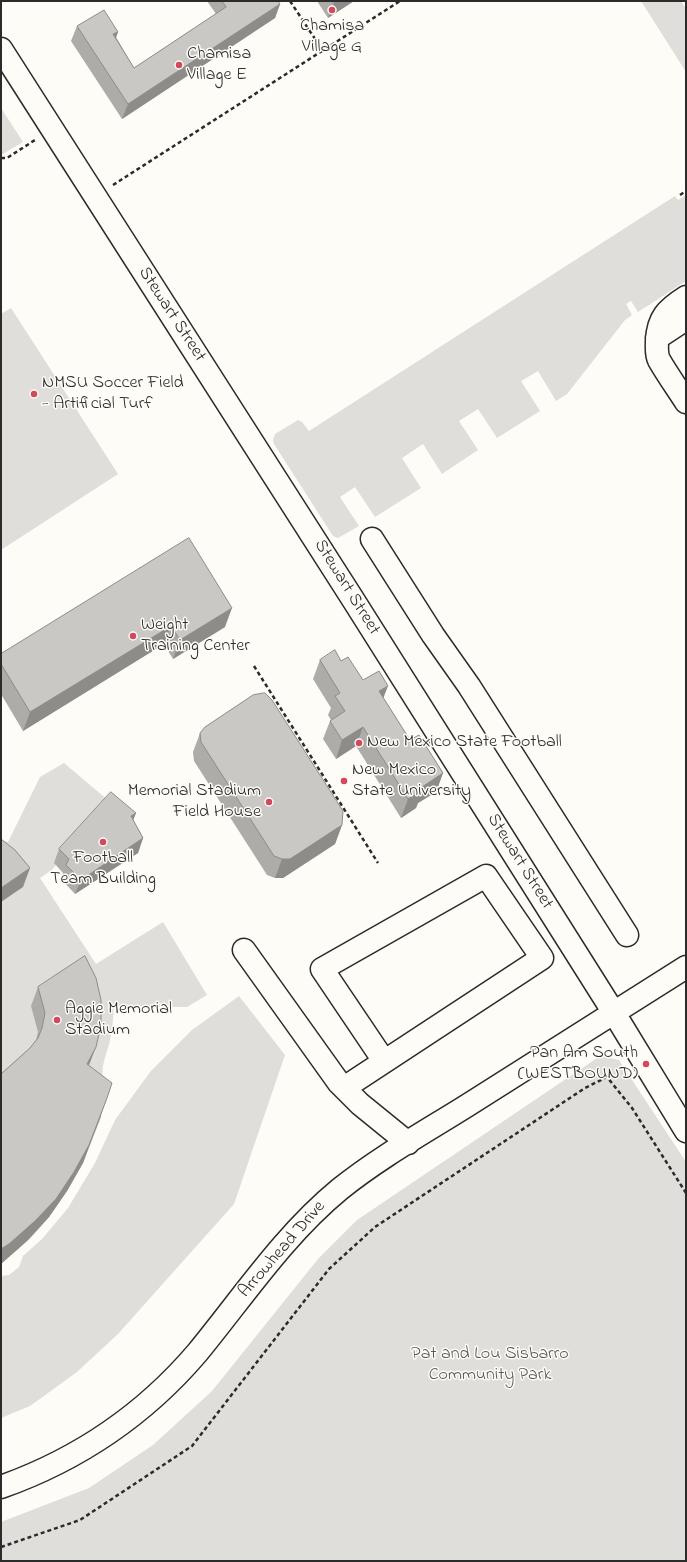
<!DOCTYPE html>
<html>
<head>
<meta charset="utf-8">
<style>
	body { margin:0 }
	#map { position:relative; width:687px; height:1562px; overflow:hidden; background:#fdfcf7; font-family:"Indie Flower",sans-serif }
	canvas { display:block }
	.frame { position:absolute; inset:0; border:2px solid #2b2b2b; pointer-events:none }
</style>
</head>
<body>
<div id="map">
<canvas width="687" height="1562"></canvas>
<div class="frame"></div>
</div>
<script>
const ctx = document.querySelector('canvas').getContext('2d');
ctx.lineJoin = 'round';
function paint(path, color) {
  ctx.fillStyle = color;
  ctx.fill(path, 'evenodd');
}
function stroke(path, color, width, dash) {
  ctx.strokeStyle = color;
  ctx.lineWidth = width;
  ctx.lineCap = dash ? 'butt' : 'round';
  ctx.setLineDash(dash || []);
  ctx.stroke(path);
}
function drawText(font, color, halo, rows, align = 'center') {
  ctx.font = font + ' "Indie Flower",sans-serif';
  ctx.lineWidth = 3;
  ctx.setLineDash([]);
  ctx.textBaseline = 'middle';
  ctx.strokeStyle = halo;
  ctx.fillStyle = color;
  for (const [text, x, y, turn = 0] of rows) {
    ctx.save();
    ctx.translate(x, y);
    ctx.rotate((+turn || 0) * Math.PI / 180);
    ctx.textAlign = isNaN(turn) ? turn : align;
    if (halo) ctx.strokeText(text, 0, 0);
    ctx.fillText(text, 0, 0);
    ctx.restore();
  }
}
const green = new Path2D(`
	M 641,1 L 681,1 L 686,9 L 686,72 Z
	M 1,108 L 23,142 L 1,155 Z
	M 686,195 L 686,281 L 638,312 L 631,301 L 626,304 L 632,315 L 625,320 L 567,394 L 556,401 L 538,371 L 521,381 L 540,411 L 497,438 L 478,409 L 459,421 L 478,450 L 442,474 L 423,444 L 402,458 L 421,488 L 375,517 L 355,487 L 340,497 L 359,526 L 338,538 L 333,536 L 274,444 L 273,440 L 275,434 L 298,420 L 302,422 L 309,431 L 675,196 L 678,200 Z
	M 11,308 L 118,474 L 1,550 L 1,314 Z
	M 64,763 L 109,801 L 52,870 L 40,878 L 96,964 L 163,922 L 207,995 L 187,1007 L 114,1006 C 113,1015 113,1025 111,1034 C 110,1045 105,1055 103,1066 C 101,1078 106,1090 105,1102 C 103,1113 98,1124 94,1134 C 75,1183 46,1233 1,1262 L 1,840 L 8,842 L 40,777 Z
	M 239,996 L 285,1055 L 234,1204 L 118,1334 L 77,1372 L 30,1406 L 1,1418 L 1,1276 L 9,1275 L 19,1267 L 23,1256 L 42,1239 L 68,1208 L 95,1163 L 115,1120 L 151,1071 L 192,1030 Z
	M 600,1056 L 619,1060 L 686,1162 L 686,1561 L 1,1561 L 1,1522 L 89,1488 L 153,1445 L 212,1391 L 318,1259 L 357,1220 Z`);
const path = new Path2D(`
	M 290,1 L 323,51
	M 1,158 L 7,158 L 35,140
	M 113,185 L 400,1
	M 680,195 L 686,191
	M 254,666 L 378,863
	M 1,1547 L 80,1520 L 192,1446 L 329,1269 L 375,1227 L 585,1088 L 607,1077 L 632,1108 L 686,1193`);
const minor = new Path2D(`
	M 1,49 L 354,601 L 614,1013 L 686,1131
	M 686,297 C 667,309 658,318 657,341 C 657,347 656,354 659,360 C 667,374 677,388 686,402
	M 657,338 L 686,319
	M 372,539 L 433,635 L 469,686 L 627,935
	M 244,950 L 339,1083 L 360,1104 L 408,1143
	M 344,1088 L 542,958 L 486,876 L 322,969 L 384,1061
	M 1,1487 C 77,1460 144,1415 197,1353 C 243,1297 284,1235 340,1189 C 380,1157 425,1132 468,1105 C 541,1059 613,1013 686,967`);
const wall = new Path2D(`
	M 207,1 L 278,1 L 280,4 L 275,18 L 122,119 L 71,41 L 77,26 L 118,32 L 116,37 L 134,68 L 216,14 Z
	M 317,1 L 354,1 L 328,18 Z
	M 189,538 L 225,627 L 173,659 L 164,644 L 23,731 L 1,694 L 1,654 Z
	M 320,660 L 341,661 L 383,697 L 410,740 L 443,773 L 436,792 L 418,803 L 416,808 L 401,818 L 356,746 L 336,759 L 323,739 L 330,721 L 331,720 L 328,715 L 331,708 L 313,679 Z
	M 200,733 L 342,825 L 335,844 L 283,878 L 275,878 L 267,875 L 194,761 L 193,752 Z
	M 136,813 L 133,820 L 143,838 L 138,853 L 75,894 L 61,879 L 63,873 L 54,863 L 59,849 Z
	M 38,987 L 89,1066 L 101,1117 L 83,1163 L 67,1191 L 49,1217 L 28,1240 L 1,1264 L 1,1074 L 30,1048 L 36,1040 L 38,1032 L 31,1006 Z`);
const shadedWall = new Path2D(`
	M 337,1 L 354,1 L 328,18 L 334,3 Z
	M 280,4 L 275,18 L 122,119 L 128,104 Z
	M 118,32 L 113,46 L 113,34 Z
	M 232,608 L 225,627 L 173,659 L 180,640 Z
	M 171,626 L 164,644 L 23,731 L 30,712 Z
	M 388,686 L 381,704 L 379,691 Z
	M 363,727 L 356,746 L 336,759 L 342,740 Z
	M 443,773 L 436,792 L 418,803 L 416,808 L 401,818 L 408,799 L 422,787 Z
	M 136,813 L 130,828 L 131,816 Z
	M 342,825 L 335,844 L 283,878 L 275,878 L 282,859 Z
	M 143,838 L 138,853 L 75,894 L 81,880 Z
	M 30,868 L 23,887 L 1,902 L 1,888 Z
	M 96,1047 L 89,1065 L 87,1064 Z
	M 107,1098 L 83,1163 L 67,1191 L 49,1217 L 28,1240 L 1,1264 L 1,1249 Z`);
const building = new Path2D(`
	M 222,1 L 278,1 L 280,4 L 128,104 L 77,26 L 104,10 L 118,32 L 113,34 L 134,68 L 226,7 Z
	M 332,1 L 337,1 L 334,3 Z
	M 189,538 L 232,608 L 180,640 L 171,626 L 30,712 L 1,664 L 1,654 Z
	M 335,650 L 341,661 L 348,657 L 363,680 L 379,671 L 388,686 L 379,691 L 410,740 L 419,735 L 443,773 L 422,787 L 423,790 L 408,799 L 363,727 L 342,740 L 330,721 L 345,711 L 335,696 L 340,693 L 320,660 Z
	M 265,693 L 272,700 L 343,811 L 342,825 L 290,859 L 282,859 L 274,856 L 201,742 L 200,733 L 205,727 L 253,695 Z
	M 111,792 L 136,813 L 131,816 L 143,838 L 81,880 L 66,865 L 69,859 L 59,849 Z
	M 1,839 L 15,850 L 30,868 L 1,888 Z
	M 85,956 L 96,978 L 101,1000 L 101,1025 L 96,1047 L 87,1064 L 112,1083 L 107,1098 L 89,1145 L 74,1172 L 56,1199 L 35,1221 L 9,1244 L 1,1249 L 1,1074 L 30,1048 L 38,1038 L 42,1028 L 45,1013 L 38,987 Z`);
const markers = [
	[332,10,4,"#d1495b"],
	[179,65,4,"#d1495b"],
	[34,394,4,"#d1495b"],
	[133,636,4,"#d1495b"],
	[359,743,4,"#d1495b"],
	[344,781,4,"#d1495b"],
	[269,802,4,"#d1495b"],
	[103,842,4,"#d1495b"],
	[57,1020,4,"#d1495b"],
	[646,1064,4,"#d1495b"]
];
const poiNames = [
	["Chamisa",332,27,"center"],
	["Village G",332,48,"center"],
	["Chamisa",187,55],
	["Village E",187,76],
	["NMSU Soccer Field",42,384],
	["- Artificial Turf",42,405],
	["Weight",141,626],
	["Training Center",141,647],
	["New Mexico State Football",367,743],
	["New Mexico",352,771],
	["State University",352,792],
	["Memorial Stadium",261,792,"right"],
	["Field House",261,813,"right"],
	["Football",103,859,"center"],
	["Team Building",103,880,"center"],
	["Aggie Memorial",65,1010],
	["Stadium",65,1031],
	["Pan Am South",638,1054,"right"],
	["(WESTBOUND)",638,1075,"right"]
];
const streetNames = [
	["Stewart Street",171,315,57],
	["Stewart Street",346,588,58],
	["Stewart Street",519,862,58],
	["Arrowhead Drive",283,1250,-49]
];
const parkNames = [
	["Pat and Lou Sisbarro",490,1355],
	["Community Park",490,1376]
];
paint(green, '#dfdeda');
stroke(minor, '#2b2b2b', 25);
stroke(path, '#2b2b2b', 2.5, [4, 3]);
stroke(minor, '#fdfcf7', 22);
paint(wall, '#adaca9');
paint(shadedWall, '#8d8c89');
paint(building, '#c9c8c4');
stroke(building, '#8d8c89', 1);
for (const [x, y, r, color] of markers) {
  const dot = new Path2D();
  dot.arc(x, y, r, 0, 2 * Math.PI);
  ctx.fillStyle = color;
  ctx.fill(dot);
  stroke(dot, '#fdfcf7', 1.5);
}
drawText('18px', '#2b2b2b', '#fdfcf7', poiNames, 'left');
drawText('18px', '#2b2b2b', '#fdfcf7', streetNames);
drawText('18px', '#585857', '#fdfcf7', parkNames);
</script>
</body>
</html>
